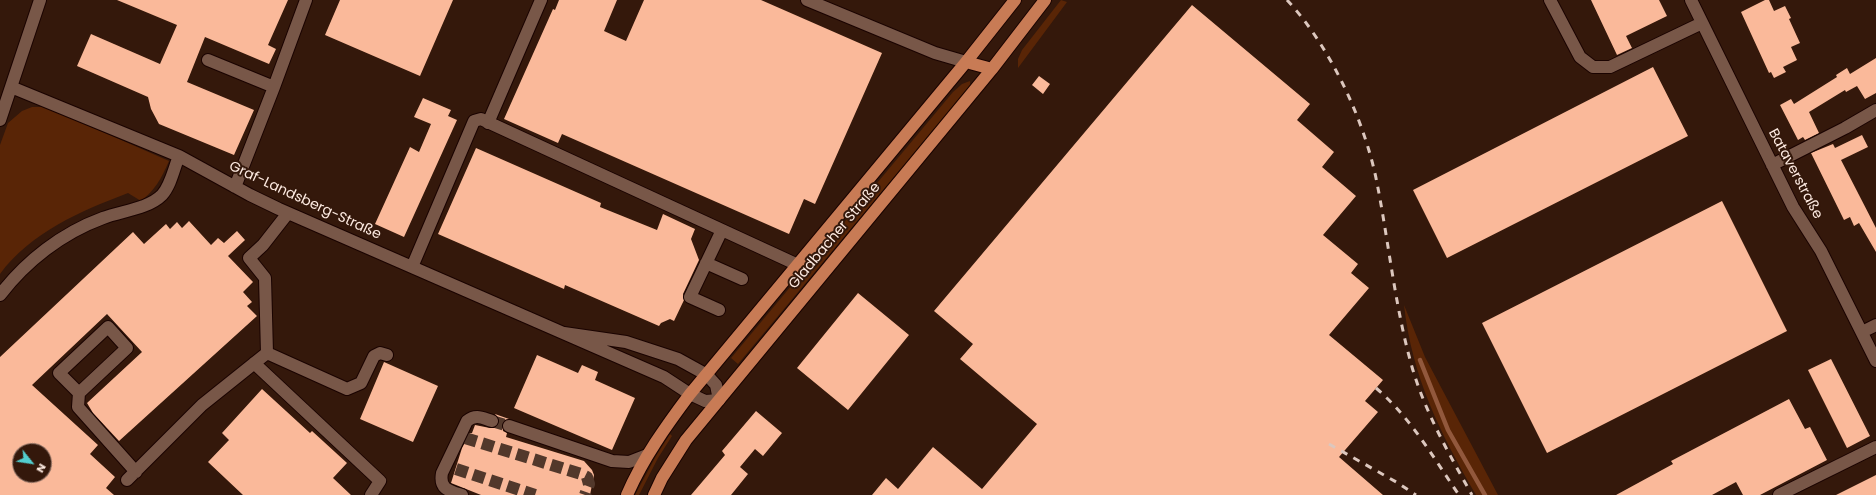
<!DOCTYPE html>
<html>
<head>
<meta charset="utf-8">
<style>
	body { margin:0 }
	#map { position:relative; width:1876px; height:495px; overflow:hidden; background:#34180b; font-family:Poppins,sans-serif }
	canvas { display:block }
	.north { position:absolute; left:12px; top:443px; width:40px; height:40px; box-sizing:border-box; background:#34180b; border:1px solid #856c61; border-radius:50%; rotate:120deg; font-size:11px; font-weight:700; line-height:16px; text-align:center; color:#feebe2 }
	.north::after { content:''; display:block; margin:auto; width:14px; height:18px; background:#52cdce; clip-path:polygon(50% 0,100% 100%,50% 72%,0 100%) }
</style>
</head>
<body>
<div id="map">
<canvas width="1876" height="495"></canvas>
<div class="north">N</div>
</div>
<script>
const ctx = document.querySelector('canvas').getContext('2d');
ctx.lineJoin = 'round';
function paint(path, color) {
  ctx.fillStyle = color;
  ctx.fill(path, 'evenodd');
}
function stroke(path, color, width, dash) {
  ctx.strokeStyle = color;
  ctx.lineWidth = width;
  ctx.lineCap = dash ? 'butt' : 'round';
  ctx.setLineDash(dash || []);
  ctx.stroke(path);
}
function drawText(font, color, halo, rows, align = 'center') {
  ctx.font = font + ' Poppins,sans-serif';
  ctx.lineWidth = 4;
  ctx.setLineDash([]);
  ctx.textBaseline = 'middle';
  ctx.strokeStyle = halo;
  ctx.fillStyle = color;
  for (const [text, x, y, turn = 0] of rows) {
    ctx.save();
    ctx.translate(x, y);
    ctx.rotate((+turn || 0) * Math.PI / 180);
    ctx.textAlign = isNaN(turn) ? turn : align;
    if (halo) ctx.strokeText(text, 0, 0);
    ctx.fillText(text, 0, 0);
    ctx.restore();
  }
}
const green = new Path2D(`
	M 1061,0 L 1067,2 L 1018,68 L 1018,59 L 1022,50 Z
	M 970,81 L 970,86 L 738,364 L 731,358 L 953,92 L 962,84 Z
	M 32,107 L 44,107 L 53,110 L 169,161 C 161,179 156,189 141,201 L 128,193 C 81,211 31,232 0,274 L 0,145 L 8,123 L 22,111 Z
	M 1404,305 L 1425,357 L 1498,495 L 1476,495 C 1440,433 1412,377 1404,305 Z
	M 670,434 L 672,436 L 658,458 L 639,495 L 635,495 L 656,456 Z`);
const stream = new Path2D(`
	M 1420,360 L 1448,430 L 1485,495`);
const building = new Path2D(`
	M 117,0 L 288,0 L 268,45 L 276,49 L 269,64 L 205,37 L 187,82 L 254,110 L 234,155 L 159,124 L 151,109 L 148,97 L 77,66 L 91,34 L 160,64 L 177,25 Z
	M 340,0 L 453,0 L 420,76 L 325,35 Z
	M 559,0 L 617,0 L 604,31 L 626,41 L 644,0 L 761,0 L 882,53 L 815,204 L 804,199 L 789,234 L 562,134 L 558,143 L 504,119 L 553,9 L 555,10 Z
	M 1591,0 L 1659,0 L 1667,16 L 1626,36 L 1632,48 L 1617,55 Z
	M 1765,0 L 1769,0 L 1774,11 L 1785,6 L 1791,18 L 1789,19 L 1800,43 L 1791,47 L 1797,60 L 1783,67 L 1786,72 L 1774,78 L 1771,72 L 1769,73 L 1741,12 Z
	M 1192,5 L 1310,104 L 1297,120 L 1334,152 L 1322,167 L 1356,196 L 1323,235 L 1358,264 L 1351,273 L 1369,288 L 1329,335 L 1383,380 L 1365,401 L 1378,412 L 1339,457 L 1383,495 L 872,495 L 886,478 L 898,489 L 933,447 L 982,489 L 1037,424 L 960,359 L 973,344 L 934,311 Z
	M 1876,58 L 1876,93 L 1865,99 L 1857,86 L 1846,92 L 1845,90 L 1809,112 L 1819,133 L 1805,140 L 1803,137 L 1798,140 L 1780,105 L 1791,99 L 1794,104 L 1837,77 L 1836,75 L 1847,68 L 1850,74 Z
	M 1653,67 L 1688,136 L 1447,258 L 1413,190 Z
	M 1039,76 L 1050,84 L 1043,94 L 1032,85 Z
	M 423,98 L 451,110 L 448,116 L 457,120 L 404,237 L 375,224 L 410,147 L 419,152 L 431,124 L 414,117 Z
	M 1862,135 L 1868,147 L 1841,160 L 1876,228 L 1876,252 L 1859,223 L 1854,226 L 1850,217 L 1844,220 L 1811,153 L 1833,144 L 1835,148 Z
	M 476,148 L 601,203 L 600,207 L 657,230 L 663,214 L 695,229 L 691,239 L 699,260 L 683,294 L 684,300 L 674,321 L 670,319 L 661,323 L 659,326 L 565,285 L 564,289 L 438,234 Z
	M 1722,201 L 1787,331 L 1547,453 L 1482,323 Z
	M 189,221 L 211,245 L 218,238 L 224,243 L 237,231 L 245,240 L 228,256 L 253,282 L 243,292 L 252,302 L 247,306 L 257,316 L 119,441 L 93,413 L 87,403 L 142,352 L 107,314 L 32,385 L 98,445 L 90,454 L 115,477 L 106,488 L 114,495 L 0,495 L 0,357 L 133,232 L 144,244 L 166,224 L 170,229 L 177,222 L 182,228 ZM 20,451 L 44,451 L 44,475 L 20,475 Z
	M 858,293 L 909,335 L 848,410 L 797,368 Z
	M 537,355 L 578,373 L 582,365 L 598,372 L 595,380 L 635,398 L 612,450 L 514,408 Z
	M 1831,359 L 1870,436 L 1847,448 L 1808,370 Z
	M 384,362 L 438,386 L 413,442 L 360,419 Z
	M 262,389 L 310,433 L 312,431 L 347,463 L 333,478 L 351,495 L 243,495 L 208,462 L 229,440 L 222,433 Z
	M 1789,399 L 1805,429 L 1810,427 L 1827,460 L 1760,495 L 1743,495 L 1736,482 L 1712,495 L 1616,495 L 1673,464 L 1671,461 Z
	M 756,411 L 782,433 L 763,456 L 755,449 L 740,467 L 748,474 L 731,495 L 691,495 L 725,455 L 722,451 Z
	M 495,414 L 509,419 L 504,420 L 502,424 L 503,431 L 507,433 L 506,437 L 584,461 L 592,470 L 594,475 L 590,495 L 481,495 L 451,483 L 462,448 L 470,433 L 472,433 L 475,425 L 490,428 L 497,427 L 499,420 Z
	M 1876,475 L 1876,495 L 1836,495 Z`);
const minorTunnel = new Path2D(`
	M 492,421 L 509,426
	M 465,438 L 581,474 L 587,477 L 589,484 L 585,495
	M 456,469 L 535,495`);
const minor = new Path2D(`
	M 807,0 L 935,53 L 966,62
	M 1550,0 L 1580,57 L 1593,67 L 1610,67 L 1702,23
	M 1691,0 L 1793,207 L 1821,251 L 1876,361
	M 208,60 L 274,87
	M 11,87 L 179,156 L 250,195 L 279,209 L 664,377 L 690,394 L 705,401 L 719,400 L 716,385 L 707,375 L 678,359 L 626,342 L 564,333
	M 0,120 L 40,0
	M 488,123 L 541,0
	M 1772,165 L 1845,128 L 1876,110
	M 235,187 L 274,87 L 306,0
	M 706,263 L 742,279
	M 412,267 L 474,121 L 481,119 L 798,265
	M 0,295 C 26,261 62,233 103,218 C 121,211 148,209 162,195 C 171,185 174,168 179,156
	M 719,310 L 690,297 L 722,230
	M 1862,332 L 1876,325
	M 267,353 L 347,389 L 361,383 L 374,356 L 380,353 L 387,355
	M 254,363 L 380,481 L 371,495
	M 79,393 L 59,373 L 108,327 L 127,348 L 79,393 L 78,407 L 136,472
	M 509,426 L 612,461 L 629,462 L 647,455
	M 127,480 L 202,405 L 267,353 L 265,278 L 249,258 L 263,245 L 288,213
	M 462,495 C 449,491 439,489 442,473 L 467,421 C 476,414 482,418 492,421
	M 1779,495 L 1876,447`);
const major = new Path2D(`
	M 966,62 L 992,69
	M 627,495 C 643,458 666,426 690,394 L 966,62 L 1015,0
	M 654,495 L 662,478 L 686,440 L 992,69 L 1045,0`);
const rail = new Path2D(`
	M 1287,0 C 1330,46 1365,121 1377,183 C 1389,244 1395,307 1412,367 C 1425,412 1449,454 1472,495
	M 1376,388 C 1411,418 1433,457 1459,495
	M 1329,444 L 1398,483 L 1416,495`);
const streetNames = [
	["Bataverstraße",1795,174,62],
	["Graf-Landsberg-Straße",305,201,25],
	["Gladbacher Straße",835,236,-50]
];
paint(green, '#592506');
stroke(stream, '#92583c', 4.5);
paint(building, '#fab99a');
stroke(minorTunnel, '#52382b', 12, [12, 6]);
stroke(minor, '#1a0300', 14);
stroke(major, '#1a0300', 14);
stroke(minor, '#785748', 12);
stroke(major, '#c87b55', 12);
stroke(rail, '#dcc7be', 3, [7, 7]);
drawText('14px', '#feebe2', '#34180b', streetNames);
</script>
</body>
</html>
